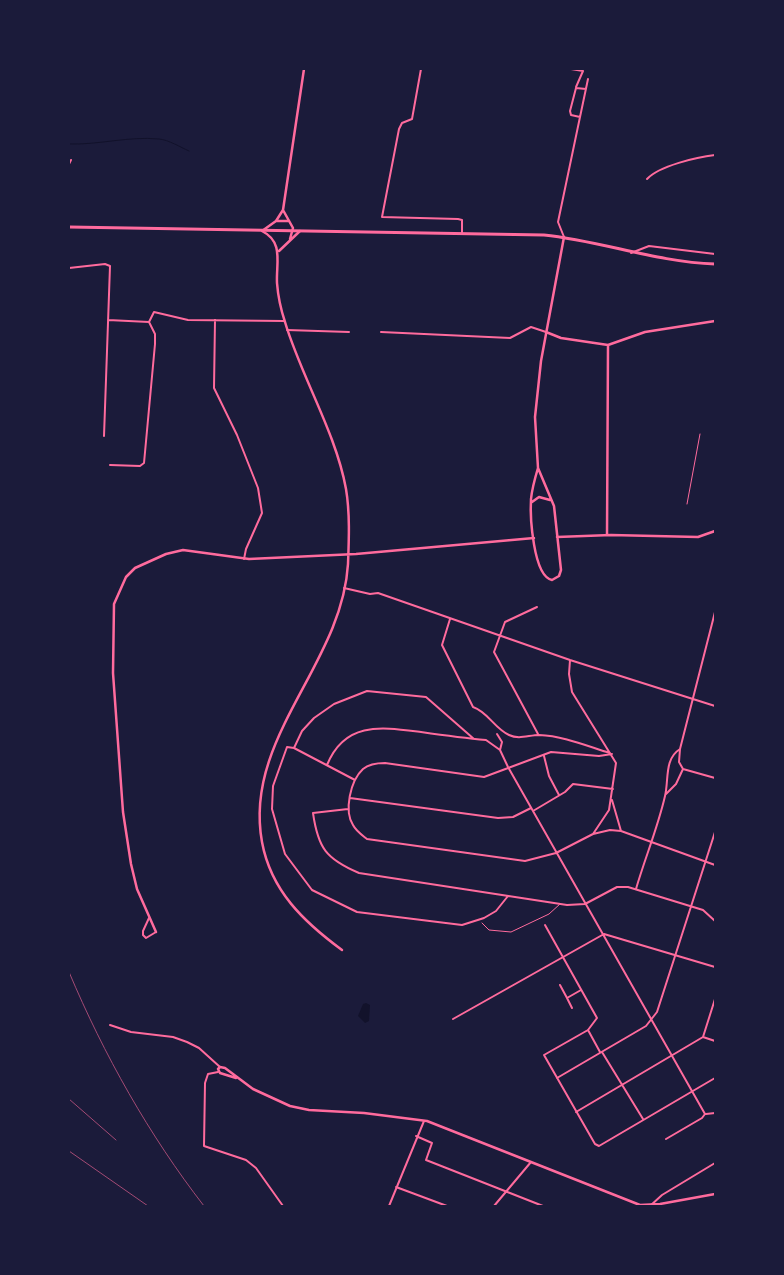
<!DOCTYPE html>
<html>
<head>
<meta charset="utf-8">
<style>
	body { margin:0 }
	#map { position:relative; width:784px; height:1275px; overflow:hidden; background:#1b1b3a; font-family:"Open Sans",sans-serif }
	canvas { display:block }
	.frame { position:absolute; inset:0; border:70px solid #1b1b3a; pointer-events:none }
</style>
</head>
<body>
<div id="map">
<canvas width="784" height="1275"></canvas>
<div class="frame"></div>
</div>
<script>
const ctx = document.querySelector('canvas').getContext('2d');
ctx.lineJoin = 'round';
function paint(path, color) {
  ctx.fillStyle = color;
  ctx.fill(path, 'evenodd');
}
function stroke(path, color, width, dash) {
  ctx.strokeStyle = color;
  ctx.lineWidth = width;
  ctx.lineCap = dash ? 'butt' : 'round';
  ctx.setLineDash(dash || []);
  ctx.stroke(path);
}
const water = new Path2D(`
	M 366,1003 L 370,1005 L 369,1021 L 365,1023 L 358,1016 L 363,1004 Z`);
const stream = new Path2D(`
	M 69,144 C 99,145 129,136 159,139 C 169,140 180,147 189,151`);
const service = new Path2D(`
	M 482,923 L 489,930 L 511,932 L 549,914 L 560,904`);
const pedestrian = new Path2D(`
	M 687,504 L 700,434`);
const minor = new Path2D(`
	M 421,69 L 412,119 L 402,123 L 399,129 L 382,217 L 458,219 L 462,220 L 462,233
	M 571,69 L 583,71 L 576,87
	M 580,117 L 588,79
	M 69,164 L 71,160
	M 647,179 C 659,166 697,157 715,155
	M 564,237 L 558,222 L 580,117 L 571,115 L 570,111 L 576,88 L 586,89
	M 631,253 L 649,246 L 715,254
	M 69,268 L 105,264 L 110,266 L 104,436
	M 108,320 L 149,322 L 154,312 L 188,320 L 284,321
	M 215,320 L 214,388 L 237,435 L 258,488 L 262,513 L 246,549 L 244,559
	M 287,330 L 349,332
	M 381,332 L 510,338 L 531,327 L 546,332
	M 110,465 L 140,466 L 144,463 L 155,344 L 155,334 L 149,322
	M 344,588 L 370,594 L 378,593 L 570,660 L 715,706
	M 537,607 L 505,622 L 494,652 L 538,734
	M 450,619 L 442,645 L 473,707 C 488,712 494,728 509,735 C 519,740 529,735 539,735 C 564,736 587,746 610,753
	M 570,660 L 569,674 L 572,692 L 616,763 L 609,810 L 593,834
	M 497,734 L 502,742 L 500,750 L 508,767 L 705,1114
	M 294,748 L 302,731 L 314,718 L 334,704 L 367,691 L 426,697 L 474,739
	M 612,754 L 599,756 L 551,752 L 484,777 L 385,763 C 377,763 369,764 363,769 C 350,781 344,811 353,825 C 356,831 362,835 367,839 L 525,861 L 556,853 L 593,834 L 610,830 L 621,831 L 715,865
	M 544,756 L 549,776 L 559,795
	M 327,765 C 345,721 381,727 421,732 C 442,735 464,738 486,740 L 500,750
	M 683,769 L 679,762 L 680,749 L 715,612
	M 683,769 L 715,778
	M 355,780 L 294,748 L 287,747 L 273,786 L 272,809 L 285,854 L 312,890 L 357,912 L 462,925 L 484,918 L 496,911 L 508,896
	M 666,794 L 676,784 L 683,769
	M 350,798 L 498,818 L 513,817 L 531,808
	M 612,800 L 621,831
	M 348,809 L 313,813 C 318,848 326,859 359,873 L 567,905 L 585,904 L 617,887 L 628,887 L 703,910 L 715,921
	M 533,811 L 565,792 L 573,784 L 613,789
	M 636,889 C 645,858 658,827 665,796 C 669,780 664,759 680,749
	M 149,918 L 143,931 L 143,935 L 146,938 L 156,932
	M 545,925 L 597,1018 L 588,1030 L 544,1055 L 595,1144 L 599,1146 L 715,1078
	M 560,985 L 567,998 L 581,990
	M 567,998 L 572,1008
	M 453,1019 L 604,934 L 715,967
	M 110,1025 L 131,1032 L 173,1037 L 187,1042 L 199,1048 L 220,1067
	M 588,1030 L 600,1052
	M 703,1037 L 715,1041
	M 602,1052 L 643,1119
	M 218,1072 L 208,1074 L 205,1083 L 204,1146 L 246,1160 L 256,1168 L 283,1206
	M 557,1078 L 646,1026 L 657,1012 L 715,832
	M 576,1112 L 703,1037 L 715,999
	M 706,1114 L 715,1113
	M 416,1136 L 432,1143 L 426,1160 L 543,1206
	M 666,1139 L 702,1118 L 705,1114
	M 396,1187 L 447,1206
	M 389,1206 L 424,1121
	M 494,1206 L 531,1162
	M 650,1206 L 662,1195 L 715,1163`);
const tertiary = new Path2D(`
	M 304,69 L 283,210 L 276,221 L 262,231 C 284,242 276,263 277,283 C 278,296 281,310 285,322 C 301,376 336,433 346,489 C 350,513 349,539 348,564 C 342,665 243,738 262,842 C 271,891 304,922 342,950
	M 283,210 L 293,228 L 290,239
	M 276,221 L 288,221
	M 279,251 L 300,231
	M 546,332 L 561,338 L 608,345 L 645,332 L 715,321
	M 538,468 C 535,478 532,489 531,499 C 530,516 533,576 552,580 L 559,576 L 561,570 L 554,506 L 538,468 L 535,417 L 541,361 L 564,237
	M 532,502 L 539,497 L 550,500
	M 607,535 L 608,345
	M 557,537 L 611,535 L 698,537 L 715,531
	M 156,932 L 137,889 L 131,864 L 123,812 L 113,673 L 114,604 L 126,577 L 135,568 L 166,554 L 183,550 L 249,559 L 356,554 L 534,538
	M 236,1078 L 220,1073 L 218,1069 L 220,1067 L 225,1068 L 253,1089 L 290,1106 L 309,1110 L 364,1113 L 427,1121 L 640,1205 L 660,1204 L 715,1194`);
const secondary = new Path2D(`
	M 69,227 L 544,235 C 602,241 656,262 715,264`);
const rail = new Path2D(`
	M 69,972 C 104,1055 149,1135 204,1206
	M 69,1099 L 116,1140
	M 69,1151 L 148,1206`);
paint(water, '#12122b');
stroke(stream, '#12122b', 1);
stroke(service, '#ff6b9d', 1);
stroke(pedestrian, '#ff6b9d', 1);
stroke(minor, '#ff6b9d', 2);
stroke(tertiary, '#ff6b9d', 2.5);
stroke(secondary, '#ff6b9d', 3);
stroke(rail, '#a44b75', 1);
</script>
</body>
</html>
